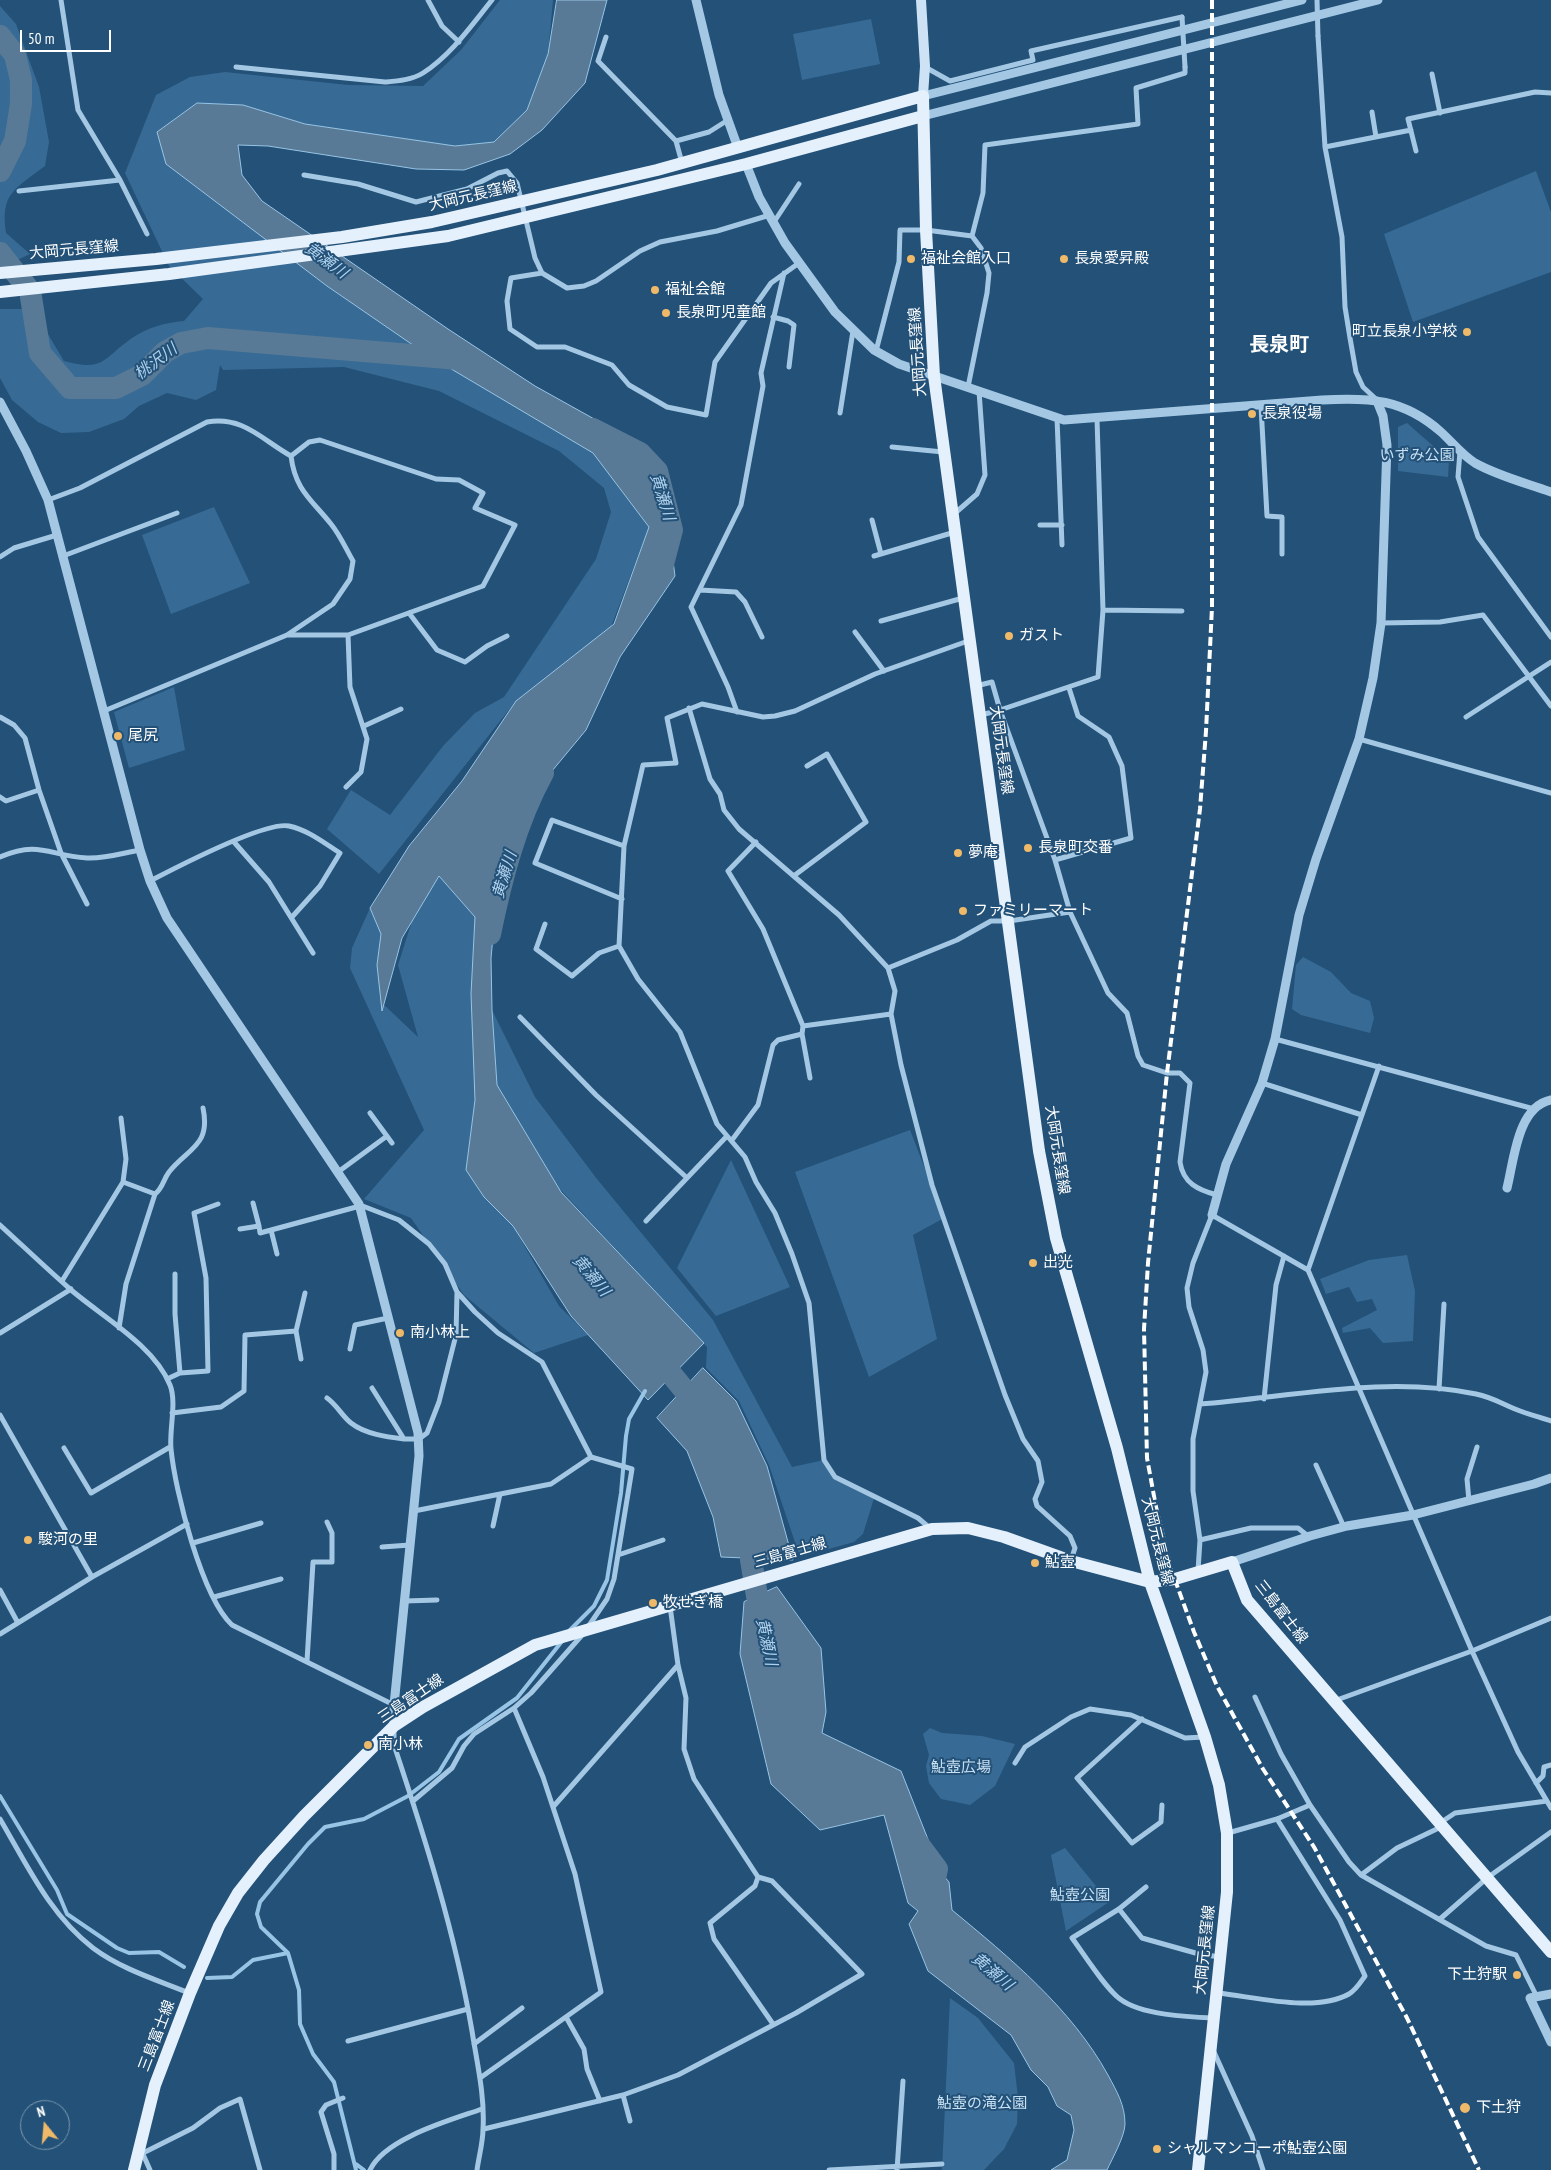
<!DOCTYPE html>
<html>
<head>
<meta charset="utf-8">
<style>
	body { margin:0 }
	#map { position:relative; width:1551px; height:2170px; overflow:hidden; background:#235178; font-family:"PT Sans Narrow",sans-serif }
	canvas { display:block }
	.north { position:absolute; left:20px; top:2100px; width:50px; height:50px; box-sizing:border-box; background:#235178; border:1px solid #7b97ae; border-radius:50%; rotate:343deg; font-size:14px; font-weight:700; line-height:20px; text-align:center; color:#fff }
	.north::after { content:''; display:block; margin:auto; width:18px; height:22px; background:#eeb968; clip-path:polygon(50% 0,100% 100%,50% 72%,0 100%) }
	.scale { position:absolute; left:20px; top:30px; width:91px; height:22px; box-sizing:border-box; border:2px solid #fff; border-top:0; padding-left:6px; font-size:15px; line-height:18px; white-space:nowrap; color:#fff; -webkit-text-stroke:4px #235178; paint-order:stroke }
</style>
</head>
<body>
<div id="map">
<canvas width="1551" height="2170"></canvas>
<div class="north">N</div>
<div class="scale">50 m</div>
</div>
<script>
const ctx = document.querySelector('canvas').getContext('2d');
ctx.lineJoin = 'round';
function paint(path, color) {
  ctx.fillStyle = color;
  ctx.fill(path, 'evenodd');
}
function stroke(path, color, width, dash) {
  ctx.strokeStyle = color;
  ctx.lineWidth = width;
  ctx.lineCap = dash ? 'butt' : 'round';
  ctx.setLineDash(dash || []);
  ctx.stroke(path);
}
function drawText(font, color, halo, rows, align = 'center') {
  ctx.font = font + ' "PT Sans Narrow","Noto Sans JP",sans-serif';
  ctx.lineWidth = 4;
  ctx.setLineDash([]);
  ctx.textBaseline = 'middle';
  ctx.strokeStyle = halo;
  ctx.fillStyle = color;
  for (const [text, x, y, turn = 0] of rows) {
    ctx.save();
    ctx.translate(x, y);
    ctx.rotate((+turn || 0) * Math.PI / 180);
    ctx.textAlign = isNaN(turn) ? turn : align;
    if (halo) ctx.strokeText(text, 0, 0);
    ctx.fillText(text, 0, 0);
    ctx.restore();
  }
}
const green = new Path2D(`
	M 500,0 L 553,0 L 548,54 L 527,110 L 494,142 L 455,146 L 305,124 L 243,105 L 197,103 L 157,132 L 327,286 L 426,354 L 584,441 L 649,527 L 611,627 L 516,701 L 379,874 L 327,829 L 351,790 L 390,815 L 443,746 L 475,713 L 504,697 L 596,559 L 611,512 L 604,488 L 559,451 L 439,391 L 344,367 L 223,370 L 220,365 L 216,390 L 196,400 L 167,393 L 139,406 L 124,419 L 89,432 L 61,433 L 38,422 L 12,400 L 0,378 L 0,309 L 33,309 L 64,361 C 105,372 102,359 132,338 C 149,327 164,323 184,321 L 203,299 L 169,266 L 125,173 L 156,95 L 190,77 L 225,72 L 348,85 L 423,86 L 461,50 Z
	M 0,6 L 16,24 L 39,87 L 49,142 L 45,166 C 15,189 0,193 6,233 L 30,254 L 13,262 L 0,244 Z
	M 871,19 L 880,64 L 802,80 L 793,34 Z
	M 1536,171 L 1551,212 L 1551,272 L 1413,322 L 1384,234 Z
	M 1407,423 L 1449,460 L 1448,477 L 1398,471 L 1398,427 Z
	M 214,507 L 250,583 L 171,614 L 142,535 Z
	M 174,687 L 185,750 L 129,768 L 114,712 Z
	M 439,876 L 475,917 L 475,1100 L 466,1170 L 484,1197 L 513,1226 L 559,1306 L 588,1335 L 534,1353 L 464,1295 L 411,1218 L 364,1199 L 424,1130 L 350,968 L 352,948 L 370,908 L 386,931 L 381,1002 L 418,1037 L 398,965 L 412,921 Z
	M 1303,957 L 1331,972 L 1351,993 L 1370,1001 L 1374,1018 L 1370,1033 L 1301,1015 L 1292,1009 L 1296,965 Z
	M 492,1010 L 535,1097 L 597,1179 L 713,1320 L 792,1467 L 824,1460 L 835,1477 L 874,1498 L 863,1534 L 854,1542 L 800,1557 L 769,1465 L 739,1401 L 706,1368 L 707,1347 L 558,1187 L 497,1085 Z
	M 910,1130 L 944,1218 L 913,1235 L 937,1339 L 869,1377 L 795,1172 Z
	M 731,1160 L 790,1287 L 716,1316 L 677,1268 Z
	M 1407,1255 L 1415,1291 L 1413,1341 L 1383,1343 L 1370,1328 L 1343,1333 L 1342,1328 L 1377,1310 L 1372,1299 L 1357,1302 L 1349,1287 L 1326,1294 L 1320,1279 L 1369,1260 Z
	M 930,1728 L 942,1733 L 982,1736 L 1015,1744 L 995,1786 L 970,1805 L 941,1799 L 929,1783 L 926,1766 L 929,1755 L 923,1734 Z
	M 1065,1848 L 1109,1902 L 1066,1931 L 1051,1855 Z
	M 950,1998 L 978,2018 L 1014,2063 L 1018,2098 L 1017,2124 L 1004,2149 L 984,2170 L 942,2170 Z`);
const water = new Path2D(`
	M 557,0 L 607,0 L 585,83 L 542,130 L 510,154 L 464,170 L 416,169 L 268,146 L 238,145 L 242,175 L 262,201 L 448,329 L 535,386 L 605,425 L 664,492 L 675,576 L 620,657 L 586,730 L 528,800 L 496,905 L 491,958 L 492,1010 L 497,1085 L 561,1192 L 704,1343 L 648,1400 L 571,1316 L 513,1226 L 484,1197 L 466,1170 L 475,1100 L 471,994 L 475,917 L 439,876 L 402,938 L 382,1011 L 377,965 L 381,934 L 370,908 L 409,846 L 462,781 L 516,701 L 614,624 L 649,527 L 593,453 L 426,354 L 327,286 L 166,164 L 157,132 L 197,103 L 243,105 L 305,124 L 455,146 L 494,142 L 527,110 L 548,54 Z
	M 703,1368 L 736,1401 L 767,1466 L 793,1560 L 721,1557 L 713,1517 L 687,1451 L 657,1418 Z
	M 777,1587 L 821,1648 L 826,1712 L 822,1733 L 901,1771 L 935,1857 L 932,1884 L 921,1906 L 943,1875 L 949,1882 L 952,1910 C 1010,1958 1071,2008 1108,2075 C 1117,2092 1125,2105 1125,2124 C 1125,2136 1112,2159 1107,2170 L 1051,2170 L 1067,2160 L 1074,2130 L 1071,2115 L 1057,2106 L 1048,2087 L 1031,2070 L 1011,2035 L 928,1971 L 909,1924 L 918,1911 L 908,1903 L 884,1815 L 820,1830 L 771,1784 L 740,1654 L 744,1602 Z`);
const stream = new Path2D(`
	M 570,1630 L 594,1606 L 607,1580 L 621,1493 L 626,1436 L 629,1419 L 645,1391
	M 0,1796 L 57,1890 L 67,1914 L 117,1948 L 129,1953 L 159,1952 L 184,1967
	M 207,1978 L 232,1977 L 253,1960 L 288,1953
	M 356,2164 L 364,2170
	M 356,2170 L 334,2082 L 313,2054 L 300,2024 L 299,1990 L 288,1953 L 261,1927 L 257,1914 L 260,1902 L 308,1844 L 325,1827 L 364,1819 L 408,1796 L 439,1772 L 459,1739 L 517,1698 L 563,1640`);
const river = new Path2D(`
	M 0,36 L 15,55 L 21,80 L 21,104 L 15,141 L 0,171
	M 0,253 L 30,291 L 40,353 L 70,388 L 116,388 L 142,375 L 165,352 L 181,343 L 208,338 L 459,359
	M 593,429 L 640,453 L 657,471 L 672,530 L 662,568
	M 490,934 C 501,880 516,822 543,773
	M 654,1353 L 703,1413
	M 753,1530 L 751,1560 L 762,1626
	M 917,1842 L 937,1869 L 929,1907 L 937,1917`);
const minor = new Path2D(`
	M 61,0 L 78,110 L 120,180 L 147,234
	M 428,0 L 442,26 L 459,42
	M 1318,36 L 1325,147 L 1342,237 L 1345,307 L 1350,338 L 1356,372 L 1363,387 L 1377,400
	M 606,37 L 598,61 L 676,141 L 709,132 L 728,120
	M 236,67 L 385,82 C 397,81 412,80 423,73 C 451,55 471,26 492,0
	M 925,67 L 950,81 L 1033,60 L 1031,51 L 1182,17
	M 1432,74 L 1440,113
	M 1372,112 L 1376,137
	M 676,141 L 682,163
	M 1325,147 L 1411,130
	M 1416,151 L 1408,119 L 1535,92 L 1551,93
	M 304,175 L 358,184 L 416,202 L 467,189 L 498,173 L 507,171 L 517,183 L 535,258 L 542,273 L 511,278 L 507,301 L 510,329 L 537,347 L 565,347 L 612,365 L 629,385 L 667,407 L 706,415 L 715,362 L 771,283 L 799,263
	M 19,191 L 120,180
	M 774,222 L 799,184
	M 542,273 L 567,288 L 584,286 L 596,281 L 640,251 L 660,242 L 717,231 L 770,215
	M 773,317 L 788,321 L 794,325 L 789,367
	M 876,351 L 899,262 L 900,230 L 926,230 L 972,236 L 983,193 L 985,145 L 1138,124 L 1136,88 L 1185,73 L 1185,67
	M 968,387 L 987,293 L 989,273 L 981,248 L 972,236
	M 1261,406 L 1267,516 L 1282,517 L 1282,554
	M 840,413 L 853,331
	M 1057,418 L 1062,545
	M 892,447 L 943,452
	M 1460,451 L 1458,477 L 1478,537 L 1551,637
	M 48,500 L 80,488 L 207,422 C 243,416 261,439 291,456 C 295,490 312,500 331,524 C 340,535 346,549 353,561 L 350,579 L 333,604 L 287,635 L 104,711
	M 954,514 L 977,494 L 985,475 L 979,391
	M 872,520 L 881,554
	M 1040,525 L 1062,525
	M 63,556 L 177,513
	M 874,556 L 955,532
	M 0,557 L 14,548 L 57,535
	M 700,590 L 736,592 L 745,602 L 762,637
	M 1103,610 L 1182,611
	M 409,613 L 437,650 L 465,662 L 487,646 L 507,636
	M 881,621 L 963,598
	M 1381,623 L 1440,622 L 1483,615 L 1551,706
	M 855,632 L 884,671
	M 288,635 L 348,635 L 483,586 L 515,525 L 475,508 L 483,493 L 459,480 L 436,479 L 320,440 L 309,442 L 291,456
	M 976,686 L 992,682 L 1000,710 L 1055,860 L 1070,912 L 1108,993 L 1127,1013 L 1138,1056 L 1143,1065 L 1167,1073 L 1180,1073 L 1190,1083 L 1180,1162 C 1183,1183 1198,1190 1217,1195
	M 689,708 L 710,779 L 720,794 L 724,810 L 739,829 L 839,915 L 888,968
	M 737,712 L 728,687 L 691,607 L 741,505 L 763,386 L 761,373 L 784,273
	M 981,715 L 1000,710 L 1098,677 L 1103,610 L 1097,419
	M 0,717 L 14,725 L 25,738 L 39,790 L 61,853 L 87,904
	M 1466,717 L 1551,662
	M 364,726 L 401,709
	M 1359,739 L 1551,793
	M 346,787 L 361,772 L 367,739 L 350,687 L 348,635
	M 0,797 L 6,801 L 39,790
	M 234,842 L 269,882 L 313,953
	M 756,842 L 728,871 L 763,929 L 803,1026 L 802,1034 L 810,1078
	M 0,857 C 40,840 49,856 87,858 C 104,859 123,853 140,850
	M 1055,860 L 1131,838 L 1122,766 L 1109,737 L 1078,716 L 1069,688
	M 795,875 L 866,822 L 827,754 L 807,766
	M 150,881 C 175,868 265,821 289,826 C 308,830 324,843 340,853 L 320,886 L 292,917
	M 622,899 L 535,863 L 552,820 L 624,846
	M 1070,912 L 1009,921 L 991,921 L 957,940 L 888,968 L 895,991 L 891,1014 L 901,1065 L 932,1185 L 1005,1395 L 1023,1439 L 1038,1461 L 1042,1482 L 1035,1499 L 1037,1506 L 1070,1536 L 1075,1548 L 1071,1560
	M 545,924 L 536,949 L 572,976 L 599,953 L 619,946
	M 520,1017 L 596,1095 L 686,1177
	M 803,1026 L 891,1014
	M 1275,1039 L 1534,1109
	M 1262,1083 L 1362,1115
	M 370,1113 L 392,1143
	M 121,1118 L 126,1159 L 123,1182 L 155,1194
	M 732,1140 L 758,1105 L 773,1045 L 778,1040 L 802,1034
	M 338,1172 L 387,1136
	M 253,1203 L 259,1226
	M 360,1205 L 399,1220 L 429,1244 L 445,1264 L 457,1292 L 475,1312 L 498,1333 L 542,1362 L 591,1457 L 632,1469 L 614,1579 L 607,1599 L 588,1627
	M 646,1221 L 727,1136
	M 0,1225 C 23,1246 46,1268 70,1289 C 101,1316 154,1345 170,1385 C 177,1402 169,1430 171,1449 C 175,1491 202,1597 232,1625 L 394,1705
	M 240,1229 L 259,1226 L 260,1233 L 360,1206
	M 271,1230 L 277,1254
	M 1308,1270 L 1379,1066
	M 62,1281 L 123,1182
	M 119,1328 L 126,1284 L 155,1194 C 163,1188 163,1180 169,1172 C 188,1148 211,1146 203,1108
	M 0,1333 L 71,1289
	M 350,1349 L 355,1325 L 388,1318
	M 301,1359 L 296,1331 L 305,1293
	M 180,1373 L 208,1371 L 206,1278 L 194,1213 L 218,1204
	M 167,1379 L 180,1373 L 175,1314 L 175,1274
	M 372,1388 L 404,1439 L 419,1439 L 427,1433 L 439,1402 L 456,1335 L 457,1292
	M 1439,1389 L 1444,1304
	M 327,1398 C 337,1405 342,1416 351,1423 C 365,1434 387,1437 404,1439
	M 1264,1399 L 1276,1285 L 1284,1256
	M 1200,1404 C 1290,1397 1387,1375 1476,1394 C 1491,1397 1501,1403 1515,1409 C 1527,1414 1539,1417 1551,1421
	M 172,1413 L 221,1407 L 244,1391 L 245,1335 L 296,1331
	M 0,1415 L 92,1577
	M 64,1448 L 91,1493 L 170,1447
	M 1316,1465 L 1344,1527
	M 1469,1501 L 1467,1479 L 1477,1447
	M 414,1511 L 551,1484 L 591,1457
	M 493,1526 L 500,1494
	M 931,1529 L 918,1518 L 835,1477 L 824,1460 L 809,1303 L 792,1254 L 775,1213 L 756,1182 L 745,1157 L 717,1124 L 680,1032 L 638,979 L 619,946 L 624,846 L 643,765 L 676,763 L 667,718 L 702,704 L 763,717 L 775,716 L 795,711 L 875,674 L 968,641
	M 1200,1540 L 1251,1528 L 1298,1528 L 1308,1536
	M 193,1543 L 261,1523
	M 382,1547 L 410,1545
	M 618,1555 L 663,1540
	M 1198,1571 L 1200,1540 L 1193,1491 L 1193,1439 L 1206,1372 L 1203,1350 L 1189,1307 L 1187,1288 L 1193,1263 L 1212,1215 L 1308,1270 L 1472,1651 L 1518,1752 L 1551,1808
	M 0,1590 L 18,1623
	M 214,1597 L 281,1579
	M 405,1601 L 437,1600
	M 0,1634 L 92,1577 L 187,1524
	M 307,1661 L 313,1562 L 332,1562 L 332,1533 L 327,1522
	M 1255,1697 L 1281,1754 L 1310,1805
	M 1334,1701 L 1472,1651 L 1551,1618
	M 1142,1719 L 1077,1778 L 1132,1843 L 1161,1822 L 1162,1805
	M 394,1730 L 394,1745 C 425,1838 455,1933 472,2031 C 477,2063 485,2096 483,2129 C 483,2142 479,2156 477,2170
	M 1015,1763 L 1025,1747 L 1071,1717 L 1090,1709 L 1131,1715 L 1185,1738 L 1204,1737
	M 1536,1783 L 1543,1776 L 1544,1767 L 1551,1765
	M 413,1801 L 452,1768 L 464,1746 L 474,1734 L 514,1708 L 531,1693 L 583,1634
	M 553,1807 L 678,1665
	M 0,1819 C 27,1865 50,1915 93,1948 C 121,1969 157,1980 189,1993
	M 1440,1823 L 1455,1813 L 1547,1801
	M 1228,1833 L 1277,1819 L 1310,1805 L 1349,1862 L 1361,1875 L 1486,1946 L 1516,1955 L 1537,1997
	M 1361,1875 L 1397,1848 L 1441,1827
	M 758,1877 L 755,1886 L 710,1923 L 714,1939 L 773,2024
	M 1146,1887 L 1119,1909 L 1072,1938 C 1084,1954 1105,1988 1120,1999 C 1141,2015 1188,2017 1214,2018
	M 1119,1909 L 1142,1938 L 1199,1954 L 1220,1957
	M 1440,1919 L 1487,1878 L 1551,1832
	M 1218,1993 C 1256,1997 1315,2013 1349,1994 C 1356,1990 1360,1983 1365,1976 L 1340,1920 L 1277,1819
	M 566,2017 L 584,2049 L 587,2069 L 600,2101
	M 348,2041 L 468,2009
	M 474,2044 L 522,2008
	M 1214,2052 L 1252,2136 L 1263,2170
	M 480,2078 L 601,1992 L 575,1874 L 543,1777 L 514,1708
	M 623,2095 L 630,2121
	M 484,2129 L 623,2095 L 678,2075 L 796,2013 L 862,1974 L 772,1881 L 758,1877 L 694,1779 L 684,1749 L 686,1698 L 678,1665 L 670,1606
	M 142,2152 L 150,2170
	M 143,2153 L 193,2128 L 220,2108 L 240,2099 L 260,2170
	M 334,2170 L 334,2154 L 321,2112 L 326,2105 L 343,2098
	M 370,2170 C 385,2138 451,2120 482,2109
	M 829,2170 L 942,2164
	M 897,2170 L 903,2081`);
const tertiary = new Path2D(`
	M 696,0 L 719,95 L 738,148
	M 923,96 L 1302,0
	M 923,116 L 1378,0
	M 746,164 L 759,197 L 785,243 L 835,312 L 874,350 L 899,364 L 1064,420 L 1322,400 C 1369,397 1404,399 1441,432 C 1452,442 1462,455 1475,463 C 1498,476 1526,483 1551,492
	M 0,402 L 26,451 L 48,500 L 140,850 L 150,881 L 167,918 L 359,1204 L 418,1433 L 419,1456 L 394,1705 L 394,1726
	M 1507,1188 C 1514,1161 1517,1107 1551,1100
	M 1212,1215 L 1226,1164 L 1262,1083 L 1275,1039 L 1299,915 L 1316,859 L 1359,739 L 1373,678 L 1381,623 L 1387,445 L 1383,416 L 1377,401
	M 1232,1562 L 1310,1536 L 1347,1526 L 1413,1515 L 1534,1484 L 1551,1478
	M 1551,1994 L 1530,1998 L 1551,2042`);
const secondary = new Path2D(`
	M 921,0 L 925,66 L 923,96`);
const primary = new Path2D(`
	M 0,273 L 156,259 L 342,237 L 432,222 L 657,170 L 923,96 L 926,230 L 934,376 L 1039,1151 L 1056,1238 L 1117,1448 L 1150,1582 L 1205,1737 L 1219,1785 L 1227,1833 L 1227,1892 L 1198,2170
	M 0,292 L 169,274 L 448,236 L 746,164 L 923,116
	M 134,2170 L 155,2085 L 190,1993 L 219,1926 L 238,1893 L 264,1860 L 304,1816 L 394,1726 L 423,1707 L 535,1645 L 932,1529 L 968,1528 L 1004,1537 L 1071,1561 L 1150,1582 L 1175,1579 L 1232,1562 L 1247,1600 L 1551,1952`);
const rail = new Path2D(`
	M 1212,0 L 1212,607 L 1206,731 L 1200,809 L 1167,1073 L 1148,1263 L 1144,1329 L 1147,1458 L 1156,1507 L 1171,1569 L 1194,1632 L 1217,1686 L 1263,1769 L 1314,1847 L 1407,2018 L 1479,2170`);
const minorBridge = new Path2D(`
	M 1317,0 L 1318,36
	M 1182,17 L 1185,67`);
const markers = [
	[911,259,5,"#eeb968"],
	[1064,259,5,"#eeb968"],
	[655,290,5,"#eeb968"],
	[666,313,5,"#eeb968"],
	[1467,332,5,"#eeb968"],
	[1252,414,5,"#eeb968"],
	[1009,636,5,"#eeb968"],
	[118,736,5,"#eeb968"],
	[1028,848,5,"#eeb968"],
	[958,853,5,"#eeb968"],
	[963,911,5,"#eeb968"],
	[1033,1263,5,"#eeb968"],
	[400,1333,5,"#eeb968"],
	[28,1540,5,"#eeb968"],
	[1035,1563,5,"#eeb968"],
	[653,1603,5,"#eeb968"],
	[368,1745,5,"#eeb968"],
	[1517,1975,5,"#eeb968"],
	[1465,2108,6,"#eeb968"],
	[1157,2149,5,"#eeb968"]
];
const streetNames = [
	["大岡元長窪線",473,196,-13],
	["大岡元長窪線",74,250,-5],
	["大岡元長窪線",918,352,-94],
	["大岡元長窪線",1001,750,82],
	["大岡元長窪線",1057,1150,81],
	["大岡元長窪線",1157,1541,76],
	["三島富士線",790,1553,-16],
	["三島富士線",1281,1612,52],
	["三島富士線",411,1699,-34],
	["大岡元長窪線",1205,1950,-84],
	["三島富士線",157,2036,-69]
];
const poiNames = [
	["福祉会館入口",921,259],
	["長泉愛昇殿",1074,259],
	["福祉会館",665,290],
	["長泉町児童館",676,313],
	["町立長泉小学校",1457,332,"right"],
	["長泉役場",1262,414],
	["ガスト",1019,636],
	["尾尻",128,736],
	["長泉町交番",1038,848],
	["夢庵",968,853],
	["ファミリーマート",973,911],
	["出光",1043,1263],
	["南小林上",410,1333],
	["駿河の里",38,1540],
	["鮎壺",1045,1563],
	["牧せぎ橋",663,1603],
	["南小林",378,1745],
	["下土狩駅",1507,1975,"right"],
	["下土狩",1476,2108],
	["シャルマンコーポ鮎壺公園",1167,2149]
];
const parkNames = [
	["いずみ公園",1417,456],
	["鮎壺広場",961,1768],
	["鮎壺公園",1080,1896],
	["鮎壺の滝公園",982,2104]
];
const waterNames = [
	["黄瀬川",326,261,36],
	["桃沢川",156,362,-37],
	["黄瀬川",662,497,73],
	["黄瀬川",505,875,-73],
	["黄瀬川",591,1276,50],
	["黄瀬川",766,1642,78],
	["黄瀬川",992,1972,40]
];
const districtNames = [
	["長泉町",1279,345]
];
paint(green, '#376b95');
paint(water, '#587a96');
stroke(water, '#98c4e5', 1);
stroke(stream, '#98c4e5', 4);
stroke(river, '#587a96', 22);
stroke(minor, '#a4c8e4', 5);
stroke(tertiary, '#a4c8e4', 9);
stroke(secondary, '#cde2f4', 10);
stroke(primary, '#e4f0fc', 12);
stroke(rail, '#fff', 4, [9, 4]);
stroke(minorBridge, '#a4c8e4', 5);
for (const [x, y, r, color] of markers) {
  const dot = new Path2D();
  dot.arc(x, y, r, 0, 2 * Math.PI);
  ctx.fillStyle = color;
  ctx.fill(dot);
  stroke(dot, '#235178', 2);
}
drawText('15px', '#fff', '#235178', streetNames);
drawText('15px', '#fff', '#235178', poiNames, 'left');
drawText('15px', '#c7e0f3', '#235178', parkNames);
drawText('italic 16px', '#afd1ec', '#235178', waterNames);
drawText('bold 20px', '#fff', '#235178', districtNames);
</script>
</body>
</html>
